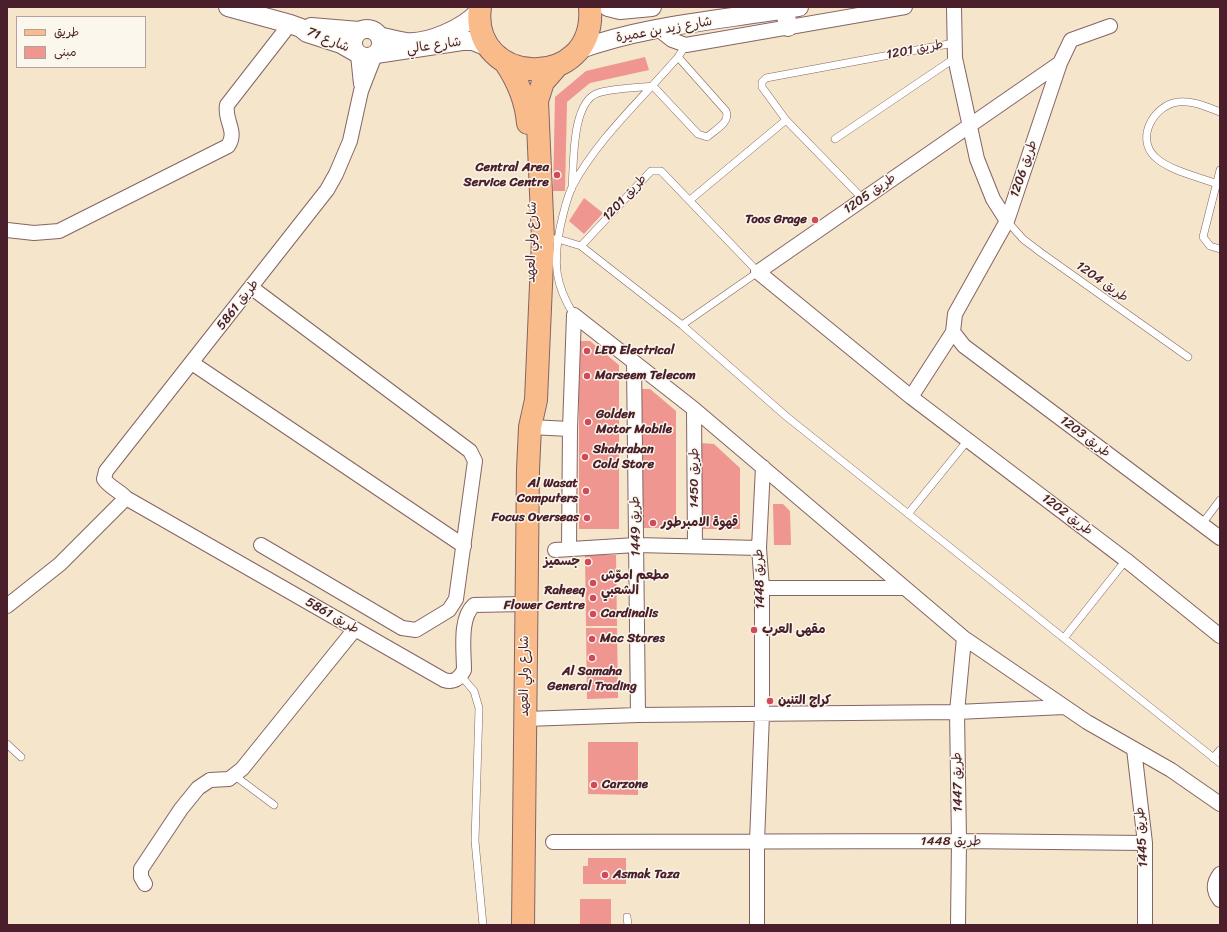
<!DOCTYPE html>
<html>
<head>
<meta charset="utf-8">
<style>
	body { margin:0 }
	#map { position:relative; width:1227px; height:932px; overflow:hidden; background:#f4e5cb; font-family:Sriracha,"Playpen Sans Arabic",sans-serif }
	canvas { display:block }
	.frame { position:absolute; inset:0; border:8px solid #4a1f2b; pointer-events:none }
	.legend { position:absolute; left:16px; top:16px; width:130px; height:52px; box-sizing:border-box; background:#fbf7ec; border:1px solid #b4a19f; margin:0; padding:5px 7px; list-style:none; font-size:12px; color:#4a1f2b }
	.legend li { display:flex; align-items:center; gap:8px; height:20px }
	.legend b { width:20px; border:1px solid #b4a19f }
</style>
</head>
<body>
<div id="map">
<canvas width="1227" height="932"></canvas>
<div class="frame"></div>
<ul class="legend">
<li><b style="height:5px;background:#fabb8b"></b>طريق</li>
<li><b style="height:11px;background:#ef9690"></b>مبنى</li>
</ul>
</div>
<script>
const ctx = document.querySelector('canvas').getContext('2d');
ctx.lineJoin = 'round';
function paint(path, color) {
  ctx.fillStyle = color;
  ctx.fill(path, 'evenodd');
}
function stroke(path, color, width, dash) {
  ctx.strokeStyle = color;
  ctx.lineWidth = width;
  ctx.lineCap = dash ? 'butt' : 'round';
  ctx.setLineDash(dash || []);
  ctx.stroke(path);
}
function drawText(font, color, halo, rows, align = 'center') {
  ctx.font = font + ' Sriracha,"Playpen Sans Arabic",sans-serif';
  ctx.lineWidth = 3;
  ctx.setLineDash([]);
  ctx.textBaseline = 'middle';
  ctx.strokeStyle = halo;
  ctx.fillStyle = color;
  for (const [text, x, y, turn = 0] of rows) {
    ctx.save();
    ctx.translate(x, y);
    ctx.rotate((+turn || 0) * Math.PI / 180);
    ctx.textAlign = isNaN(turn) ? turn : align;
    if (halo) ctx.strokeText(text, 0, 0);
    ctx.fillText(text, 0, 0);
    ctx.restore();
  }
}
const building = new Path2D(`
	M 645,57 L 649,70 L 590,83 L 567,102 L 565,191 L 553,191 L 555,97 L 586,71 Z
	M 584,198 L 603,213 L 584,234 L 569,221 Z
	M 579,341 L 590,341 L 619,365 L 619,529 L 579,529 Z
	M 639,389 L 650,389 L 676,411 L 676,528 L 639,528 Z
	M 700,443 L 714,444 L 740,468 L 740,529 L 700,529 Z
	M 773,504 L 783,504 L 790,511 L 791,545 L 774,545 Z
	M 585,555 L 616,555 L 617,626 L 586,626 Z
	M 586,628 L 617,628 L 618,698 L 587,699 Z
	M 588,742 L 638,742 L 638,795 L 588,794 Z
	M 588,858 L 626,858 L 626,884 L 583,884 L 583,866 L 588,866 Z
	M 580,899 L 611,899 L 611,925 L 580,925 Z`);
const service = new Path2D(`
	M 835,139 L 955,58
	M 1220,170 L 1203,237 L 1210,246 L 1220,249
	M 1217,184 C 1199,177 1168,170 1155,157 C 1135,138 1154,105 1178,102 C 1192,100 1207,107 1220,112
	M 572,188 C 574,165 571,102 598,93 C 613,88 636,88 653,86 L 698,134 L 707,137 C 715,130 731,122 726,111 L 678,57
	M 863,199 L 786,120 L 762,87 L 762,82 L 766,78 L 954,43
	M 690,200 L 786,120
	M 1007,221 L 1023,239 L 1040,252 L 1188,357
	M 545,239 L 558,239 L 581,246 L 682,325 L 787,417 L 1220,763
	M 581,246 L 651,171 L 661,171 L 758,272 L 682,325
	M 574,315 C 555,285 553,263 560,228 C 563,214 566,200 572,187 C 598,138 642,99 678,57 L 686,45
	M 908,514 L 968,440
	M 1202,524 L 1220,500
	M 1064,638 L 1126,560
	M 461,676 L 474,691 L 479,708 L 475,841 L 483,925
	M 7,744 L 21,757
	M 1213,758 L 1220,750
	M 235,776 L 274,805
	M 627,917 L 628,925`);
const minor = new Path2D(`
	M 954,7 L 955,58 L 977,159 L 993,199 L 1007,221
	M 658,29 L 672,40 L 686,45 L 905,7
	M 358,55 L 361,84
	M 375,55 L 361,91 L 350,141 L 336,174 L 327,190 L 106,471 L 104,479 C 109,487 120,491 126,498 L 444,680 C 454,683 459,679 464,670 C 464,651 459,618 474,605 L 525,604
	M 1060,63 L 758,272 L 911,397 L 1126,560 L 1220,636
	M 7,230 L 34,233 L 59,231 L 228,146 C 238,131 224,121 227,105 L 290,24
	M 252,288 L 470,451 L 475,461 L 456,599 L 449,610 L 416,630 L 402,628 L 261,545
	M 574,315 L 694,409 L 964,638 L 1087,722 L 1171,770 L 1220,804
	M 953,332 L 964,346 L 1220,538
	M 634,362 L 638,715
	M 192,363 L 464,546
	M 911,397 L 953,332 L 955,314 L 1007,221 L 1060,63 L 1071,40 L 1110,26
	M 694,409 L 695,546
	M 530,427 L 570,429
	M 569,548 L 570,429 L 574,315
	M 555,550 L 636,545 L 759,548
	M 762,588 L 903,588
	M 7,606 L 60,564 L 126,498
	M 526,719 L 638,715 L 957,712 L 1064,707
	M 1134,749 L 1145,843 L 1145,925
	M 553,842 L 959,841 L 1145,843
	M 1220,874 C 1213,883 1213,891 1220,900
	M 145,884 L 141,877 L 141,869 L 181,809 L 198,788 L 210,780 L 229,779 L 242,769 L 355,629
	M 757,925 L 757,842 L 762,714 L 762,588 L 759,548 L 763,467
	M 958,925 L 959,841 L 957,712 L 964,638`);
const tertiary = new Path2D(`
	M 228,7 L 290,24 L 301,28 L 307,33 L 341,44 L 355,52
	M 608,7 L 620,10 L 652,7
	M 785,10 L 788,27
	M 311,27 L 359,31
	M353 43a14 14 0 1 1 28 0a14 14 0 1 1-28 0Z
	M 379,36 C 388,38 397,41 406,42 C 429,44 464,28 479,11
	M 578,50 C 648,24 726,20 799,7
	M 376,54 L 462,41 L 473,41 L 490,48`);
const primary = new Path2D(`
	M 480,7 C 469,87 597,93 590,7
	M 505,62 C 518,81 526,100 528,123
	M 523,925 L 528,470 L 530,427 L 536,400 L 543,239 L 537,101 L 543,82 L 557,66`);
const markers = [
	[557,175,4,"#d1495b"],
	[815,220,4,"#d1495b"],
	[587,351,4,"#d1495b"],
	[587,376,4,"#d1495b"],
	[588,422,4,"#d1495b"],
	[585,457,4,"#d1495b"],
	[586,491,4,"#d1495b"],
	[587,518,4,"#d1495b"],
	[653,523,4,"#d1495b"],
	[588,562,4,"#d1495b"],
	[593,583,4,"#d1495b"],
	[593,598,4,"#d1495b"],
	[593,614,4,"#d1495b"],
	[754,630,4,"#d1495b"],
	[592,639,4,"#d1495b"],
	[592,658,4,"#d1495b"],
	[770,701,4,"#d1495b"],
	[594,785,4,"#d1495b"],
	[605,875,4,"#d1495b"]
];
const streetNames = [
	["شارع زيد بن عميرة",664,30,-10],
	["شارع 71",328,40,23],
	["شارع عالي",434,46,-8],
	["طريق 1201",915,50,-11],
	["طريق 1206",1024,169,-71],
	["طريق 1205",870,194,-35],
	["طريق 1201",625,198,-47],
	["شارع ولي العهد",532,242,-89],
	["طريق 1204",1102,282,35],
	["طريق 5861",238,305,-52],
	["طريق 1203",1085,437,37],
	["طريق 1450",695,478,-90],
	["طريق 1202",1067,515,37],
	["طريق 1449",636,526,-91],
	["طريق 1448",760,579,-92],
	["طريق 5861",332,616,30],
	["شارع ولي العهد",525,676,-90],
	["طريق 1447",958,782,-91],
	["طريق 1445",1142,837,-94],
	["طريق 1448",951,842]
];
const poiNames = [
	["Central Area",549,168,"right"],
	["Service Centre",549,183,"right"],
	["Toos Grage",807,220,"right"],
	["LED Electrical",595,351],
	["Marseem Telecom",595,376],
	["Golden",596,415],
	["Motor Mobile",596,430],
	["Shahraban",593,450],
	["Cold Store",593,465],
	["Al Wasat",578,484,"right"],
	["Computers",578,499,"right"],
	["Focus Overseas",579,518,"right"],
	["قهوة الامبرطور",661,523],
	["جسميز",580,562,"right"],
	["مطعم اموّش",601,576],
	["الشعبي",601,591],
	["Raheeq",585,591,"right"],
	["Flower Centre",585,606,"right"],
	["Cardinalis",601,614],
	["مقهى العرب",762,630],
	["Mac Stores",600,639],
	["Al Samaha",592,672,"center"],
	["General Trading",592,687,"center"],
	["كراج التنين",778,701],
	["Carzone",602,785],
	["Asmak Taza",613,875]
];
paint(building, '#ef9690');
stroke(service, '#866463', 8);
stroke(minor, '#866463', 16);
stroke(tertiary, '#866463', 20);
stroke(primary, '#866463', 24);
stroke(service, '#fff', 7);
stroke(minor, '#fff', 14);
stroke(tertiary, '#fff', 18);
stroke(primary, '#fabb8b', 22);
for (const [x, y, r, color] of markers) {
  const dot = new Path2D();
  dot.arc(x, y, r, 0, 2 * Math.PI);
  ctx.fillStyle = color;
  ctx.fill(dot);
  stroke(dot, '#fbf7ec', 1.5);
}
drawText('13px', '#4a1f2b', '#fbf7ec', streetNames);
drawText('bold 13px', '#4a1f2b', '#fbf7ec', poiNames, 'left');
</script>
</body>
</html>
